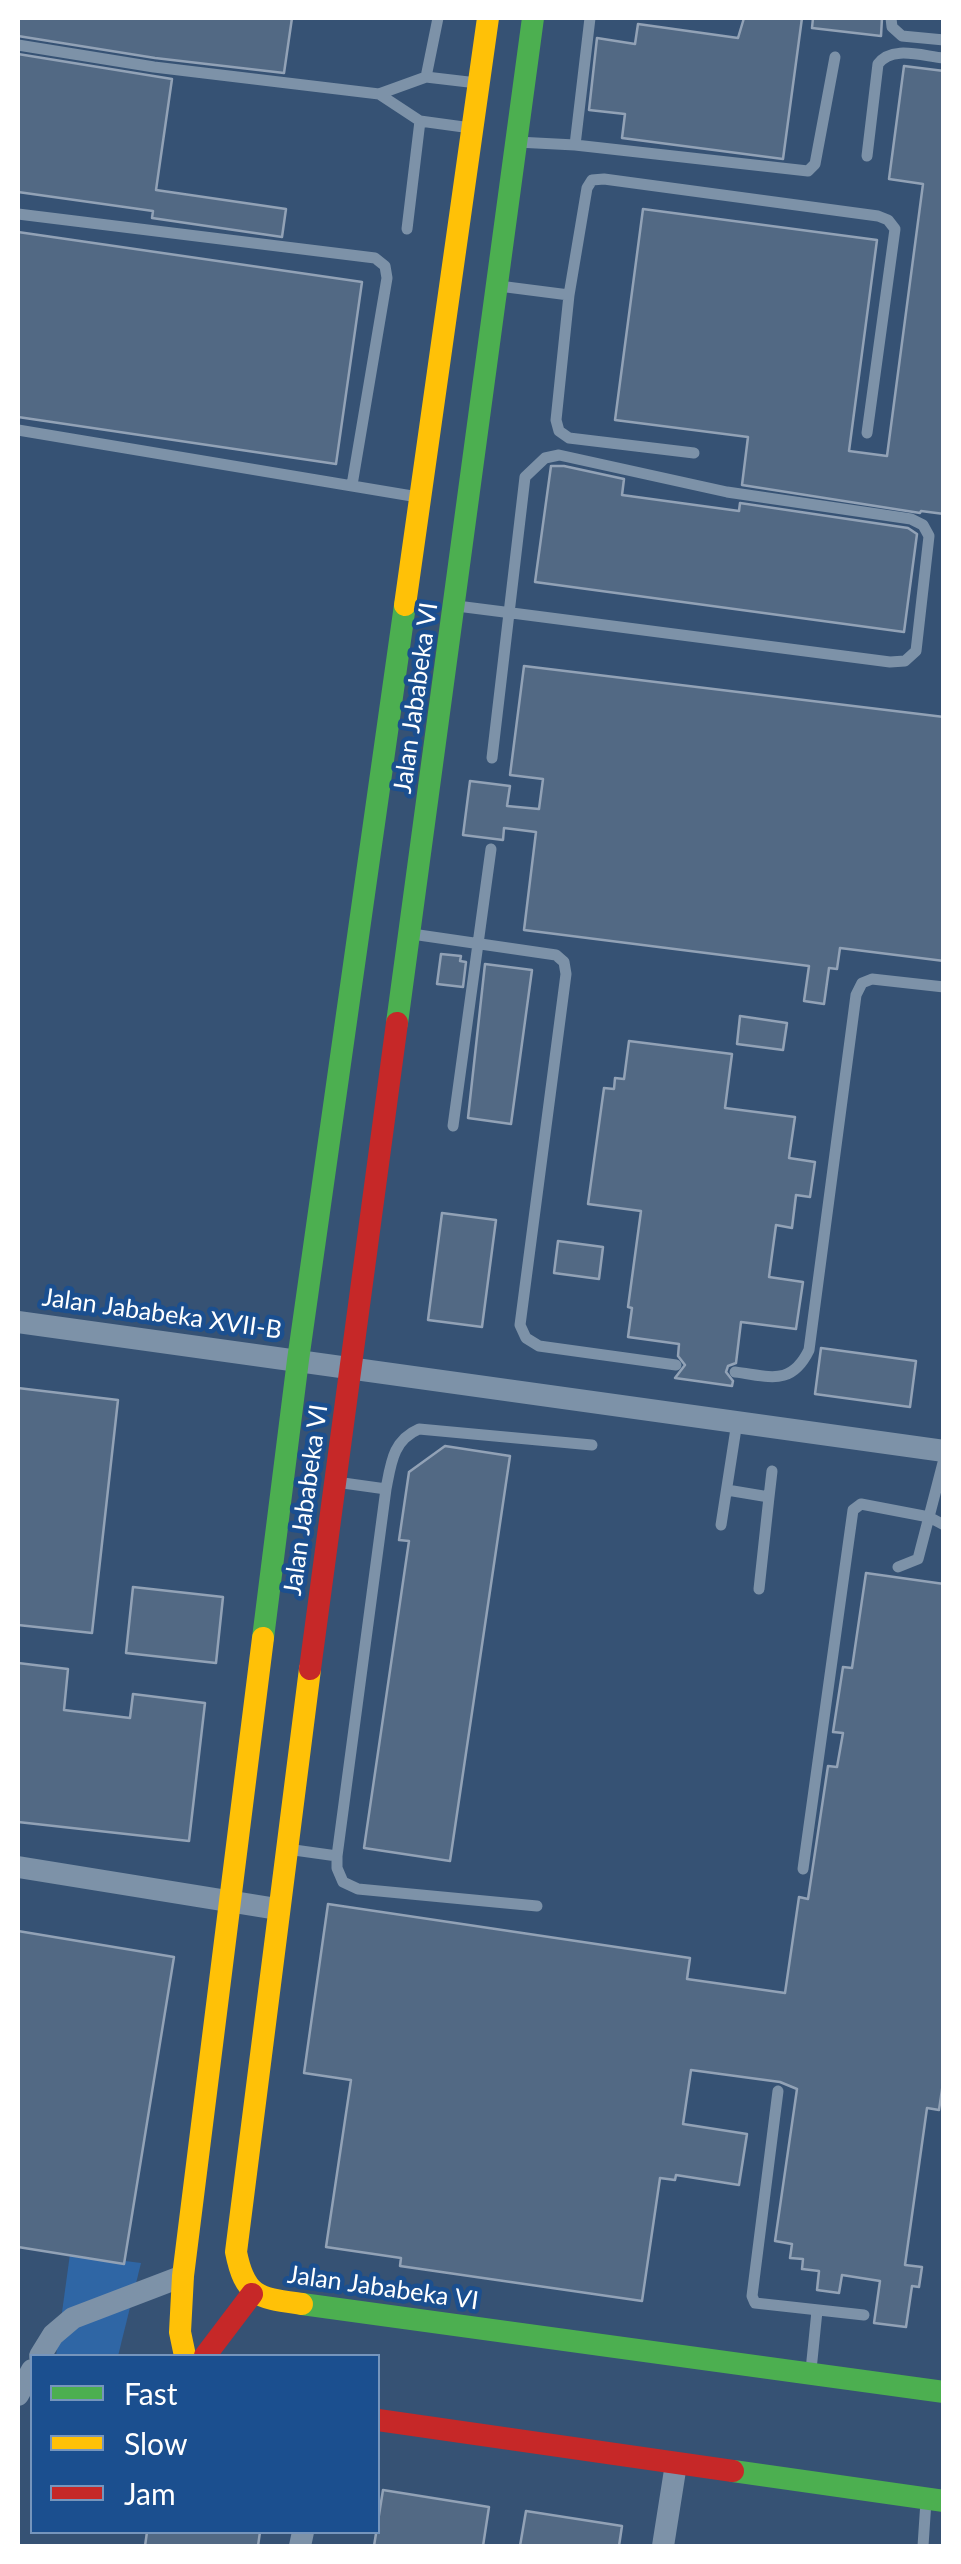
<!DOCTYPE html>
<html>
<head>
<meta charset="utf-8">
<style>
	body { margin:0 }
	#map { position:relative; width:961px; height:2564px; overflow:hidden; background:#365274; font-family:Lato,sans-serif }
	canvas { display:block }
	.frame { position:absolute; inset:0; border:20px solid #fff; pointer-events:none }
	.legend { position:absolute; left:30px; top:2354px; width:350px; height:180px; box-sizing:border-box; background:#1b4f8f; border:2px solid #7695bc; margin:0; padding:12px 18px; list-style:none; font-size:30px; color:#fff }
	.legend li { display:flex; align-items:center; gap:20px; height:50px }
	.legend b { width:50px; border:2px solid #7695bc }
</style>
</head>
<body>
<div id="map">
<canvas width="961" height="2564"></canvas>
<div class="frame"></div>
<ul class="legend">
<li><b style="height:12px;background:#4caf50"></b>Fast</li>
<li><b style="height:12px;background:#ffc107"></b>Slow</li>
<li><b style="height:12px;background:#c62828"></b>Jam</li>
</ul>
</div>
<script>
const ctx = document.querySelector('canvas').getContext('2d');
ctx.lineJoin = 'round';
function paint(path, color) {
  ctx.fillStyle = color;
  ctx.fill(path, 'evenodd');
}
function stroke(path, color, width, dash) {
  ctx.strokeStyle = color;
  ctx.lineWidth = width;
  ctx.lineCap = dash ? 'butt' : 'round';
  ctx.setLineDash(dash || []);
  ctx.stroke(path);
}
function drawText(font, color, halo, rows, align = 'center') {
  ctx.font = font + ' Lato,sans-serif';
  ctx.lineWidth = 9;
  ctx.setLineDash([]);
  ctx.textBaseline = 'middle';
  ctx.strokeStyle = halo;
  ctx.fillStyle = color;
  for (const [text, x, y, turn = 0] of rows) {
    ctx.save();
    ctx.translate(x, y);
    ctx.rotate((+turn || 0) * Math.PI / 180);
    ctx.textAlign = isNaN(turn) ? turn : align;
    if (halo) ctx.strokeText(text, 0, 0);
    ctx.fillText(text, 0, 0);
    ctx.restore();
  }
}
const green = new Path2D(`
	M 70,2254 L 141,2263 L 118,2356 L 56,2356 Z`);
const building = new Path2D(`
	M 18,18 L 292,18 L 284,73 L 155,58 L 18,36 Z
	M 744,18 L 802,18 L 783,159 L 622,138 L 625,114 L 589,110 L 597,38 L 635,44 L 638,24 L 738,38 Z
	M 813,18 L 882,18 L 881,36 L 812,28 Z
	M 18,54 L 172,79 L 156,190 L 286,209 L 282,237 L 152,218 L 153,211 L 18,192 Z
	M 904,66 L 944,71 L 944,514 L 921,511 L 920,513 L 742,485 L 748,437 L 615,420 L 643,209 L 877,240 L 849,451 L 887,456 L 923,184 L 889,179 Z
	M 18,232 L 362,282 L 336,464 L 18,417 Z
	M 551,466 L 564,466 L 624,479 L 622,495 L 739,511 L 740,503 L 908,528 L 917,534 L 904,632 L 535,582 Z
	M 524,666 L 944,717 L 944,961 L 840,948 L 837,969 L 829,968 L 824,1004 L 804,1001 L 809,966 L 524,930 L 536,832 L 504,828 L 503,840 L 463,835 L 470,781 L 510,786 L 507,806 L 539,809 L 543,779 L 510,775 Z
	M 441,954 L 461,956 L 460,961 L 466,962 L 463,987 L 437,984 Z
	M 485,964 L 532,970 L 511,1124 L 468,1118 Z
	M 740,1016 L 787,1023 L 783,1050 L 737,1044 Z
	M 629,1041 L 732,1054 L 725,1108 L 795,1117 L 789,1158 L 815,1162 L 810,1197 L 796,1195 L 792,1228 L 776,1225 L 769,1277 L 803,1282 L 796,1329 L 741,1322 L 736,1363 L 728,1366 L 726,1372 L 733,1381 L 732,1386 L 675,1378 L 685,1365 L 678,1356 L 679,1344 L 628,1337 L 632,1308 L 628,1307 L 641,1211 L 588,1204 L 604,1088 L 614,1089 L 615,1078 L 624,1079 Z
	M 442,1213 L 496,1220 L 482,1327 L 428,1320 Z
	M 558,1241 L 603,1247 L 599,1279 L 554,1273 Z
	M 821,1348 L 916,1361 L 910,1407 L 815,1394 Z
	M 18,1388 L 118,1400 L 92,1633 L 18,1625 Z
	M 445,1446 L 510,1456 L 450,1861 L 364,1848 L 409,1541 L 399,1540 L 409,1472 Z
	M 866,1573 L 944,1584 L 944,2076 L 939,2110 L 927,2108 L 905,2265 L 922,2267 L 919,2287 L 912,2286 L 906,2327 L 874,2323 L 880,2281 L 842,2275 L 839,2293 L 817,2290 L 819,2271 L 802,2269 L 803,2259 L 790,2258 L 792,2244 L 775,2241 L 797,2089 L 780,2082 L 691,2070 L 683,2124 L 747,2134 L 739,2185 L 676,2175 L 675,2180 L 660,2178 L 642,2301 L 400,2266 L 401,2258 L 326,2247 L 351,2080 L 304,2073 L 328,1904 L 690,1958 L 687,1979 L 785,1993 L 799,1897 L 808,1899 L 828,1766 L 837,1767 L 843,1733 L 833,1732 L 843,1667 L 852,1668 Z
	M 133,1587 L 223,1597 L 216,1663 L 126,1653 Z
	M 18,1663 L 68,1669 L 64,1710 L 130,1718 L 133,1694 L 205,1703 L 189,1841 L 18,1822 Z
	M 18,1931 L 174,1957 L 124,2264 L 18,2247 Z
	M 383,2490 L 489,2507 L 483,2546 L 374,2546 Z
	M 526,2511 L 622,2526 L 619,2546 L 520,2546 Z
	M 147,2532 L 260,2532 L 258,2546 L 145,2546 Z`);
const lane = new Path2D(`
	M 891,18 L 892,27 L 902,36 L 944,40
	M 18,45 L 154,67 L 379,94 L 420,121 L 471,128
	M 426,77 L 438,18
	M 379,94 L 426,77 L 477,83
	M 517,142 L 575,145 L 808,171 L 815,164 L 835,57
	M 575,145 L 590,18
	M 867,156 L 878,64 C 892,45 922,56 944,58
	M 18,214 L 375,258 L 385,266 L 387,278 L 352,485
	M 407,229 L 420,121
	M 499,286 L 569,295
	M 18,430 L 418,497
	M 694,453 L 569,438 L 559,431 L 556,420 L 569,295 L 587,188 L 592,180 L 604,179 L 878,216 L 888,220 L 895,229 L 867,433
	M 457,606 L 512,613 L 890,662 L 905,661 L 916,651 L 929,536 L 923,525 L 911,519 L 727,492 L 559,455 L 545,458 L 525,477 L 492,758
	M 412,934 L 556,955 L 564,962 L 566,974 L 520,1325 L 526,1338 L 539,1346 L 676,1365
	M 453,1126 L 491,849
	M 735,1372 C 769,1376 791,1387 809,1350 L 856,995 L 862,983 L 872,979 L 944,987
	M 336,1482 L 386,1489
	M 727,1490 L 769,1497 L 759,1589
	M 769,1497 L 772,1471
	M 721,1525 L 737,1422
	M 898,1567 L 918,1559 L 944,1459
	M 287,1849 L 337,1856
	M 803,1869 L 853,1510 L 861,1504 L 929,1517 L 944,1525
	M 537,1906 L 358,1889 L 343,1882 L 337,1868 L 337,1856 L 386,1489 C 391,1463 393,1440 419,1429 L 592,1445
	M 778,2091 L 752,2296 L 755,2303 L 864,2315
	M 811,2370 L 817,2311
	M 923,2546 L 926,2501`);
const street = new Path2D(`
	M 18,1322 L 944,1451
	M 18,1867 L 277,1909
	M 40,2356 L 53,2335 L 73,2318 L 183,2276
	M 18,2395 L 32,2370
	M 300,2546 L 303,2532
	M 663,2546 L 676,2464`);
const fast = new Path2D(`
	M 397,1023 L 533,18
	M 263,1638 L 298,1360 L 405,605
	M 302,2304 L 944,2392
	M 733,2471 L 944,2501`);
const slow = new Path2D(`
	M 405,605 L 488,18
	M 302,2304 C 260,2298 245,2298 236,2252 L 310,1669
	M 185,2356 L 180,2332 L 183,2276 L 263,1638`);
const jam = new Path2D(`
	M 310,1669 L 397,1023
	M 205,2356 L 252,2294
	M 378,2420 L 733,2471`);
const streetNames = [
	["Jalan Jababeka VI",416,698,-82],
	["Jalan Jababeka XVII-B",162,1314,8],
	["Jalan Jababeka VI",306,1500,-82],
	["Jalan Jababeka VI",383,2288,8]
];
paint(green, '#2f66a5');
paint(building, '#526984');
stroke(building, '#92a2b6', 2.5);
stroke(lane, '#7d92a8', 11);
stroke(street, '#7d92a8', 22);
stroke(fast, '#4caf50', 22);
stroke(slow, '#ffc107', 22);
stroke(jam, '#c62828', 22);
drawText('25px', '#fff', '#1b4f8f', streetNames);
</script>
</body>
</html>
